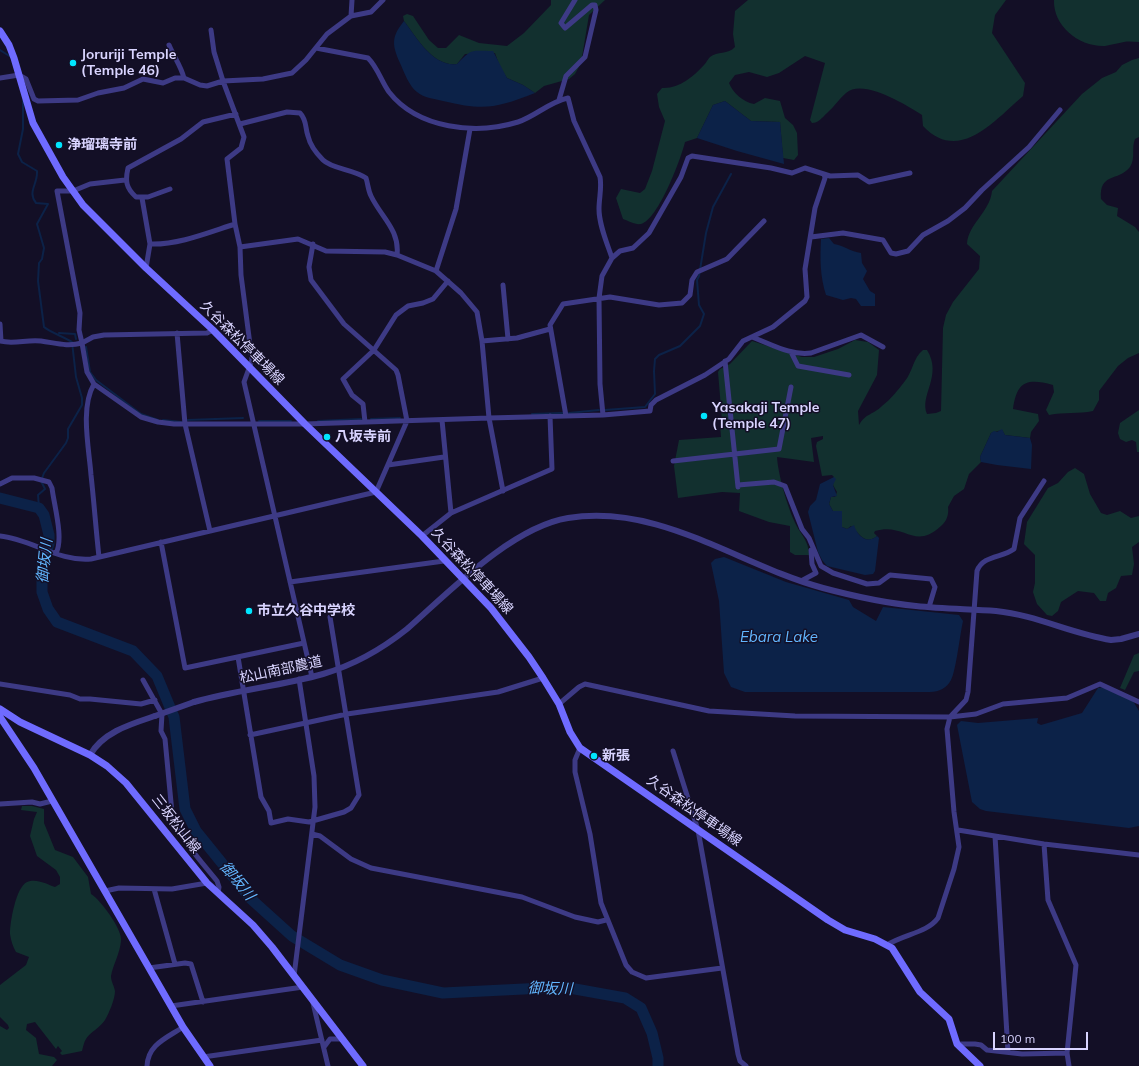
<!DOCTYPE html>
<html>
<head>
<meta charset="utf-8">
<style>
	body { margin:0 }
	#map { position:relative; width:1139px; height:1066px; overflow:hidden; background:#130f26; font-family:Mulish,sans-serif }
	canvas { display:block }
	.scale { position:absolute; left:993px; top:1032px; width:95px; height:18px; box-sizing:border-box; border:2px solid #d9d4ff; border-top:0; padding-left:5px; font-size:12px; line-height:14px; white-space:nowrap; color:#d9d4ff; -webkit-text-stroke:3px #130f26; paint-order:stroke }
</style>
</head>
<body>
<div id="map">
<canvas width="1139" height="1066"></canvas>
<div class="scale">100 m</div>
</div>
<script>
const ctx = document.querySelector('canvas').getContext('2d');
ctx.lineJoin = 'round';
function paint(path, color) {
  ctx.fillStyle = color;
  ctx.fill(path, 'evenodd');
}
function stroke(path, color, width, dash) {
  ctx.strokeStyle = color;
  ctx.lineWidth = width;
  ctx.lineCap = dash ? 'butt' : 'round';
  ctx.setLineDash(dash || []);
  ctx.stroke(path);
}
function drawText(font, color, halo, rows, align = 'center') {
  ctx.font = font + ' Mulish,"Noto Sans JP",sans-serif';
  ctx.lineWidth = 3;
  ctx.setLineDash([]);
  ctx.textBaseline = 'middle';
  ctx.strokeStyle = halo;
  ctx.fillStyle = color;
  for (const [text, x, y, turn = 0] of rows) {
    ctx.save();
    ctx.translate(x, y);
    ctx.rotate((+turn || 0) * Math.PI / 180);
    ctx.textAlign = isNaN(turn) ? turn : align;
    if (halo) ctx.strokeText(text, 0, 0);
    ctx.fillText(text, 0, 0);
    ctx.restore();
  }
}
const green = new Path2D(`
	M 551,0 L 605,0 L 589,15 L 581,63 L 575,74 L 569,79 L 544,86 L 535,93 L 523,85 L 507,78 L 500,67 L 495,53 L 465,54 L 457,64 C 433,67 417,38 404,21 L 403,16 L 407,14 L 413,16 L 429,40 L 438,48 L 446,48 L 459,35 L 479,43 L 507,46 L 524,33 L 551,5 Z
	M 748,0 L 1006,0 L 995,15 L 992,33 L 1025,83 L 1023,96 C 994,121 959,164 923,126 L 922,115 C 906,105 863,78 846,93 C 839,99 834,107 827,113 C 822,118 818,123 812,123 L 810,120 L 825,63 L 805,56 L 779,73 L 767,77 L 749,72 L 735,75 L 729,83 C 733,93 743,102 754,104 L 765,98 L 780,101 L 785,118 L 793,125 L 797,133 L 798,155 L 794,160 L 783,158 L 780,122 L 751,121 L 725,101 L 713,105 L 697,138 L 685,142 C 681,159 658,220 641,224 C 635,225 629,221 623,219 L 616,198 L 621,189 L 640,193 L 645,189 L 652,171 L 665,121 L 659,107 L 657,94 L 662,88 C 679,89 693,77 704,65 C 706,63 708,59 710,57 C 717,51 728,55 735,47 L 733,34 L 735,11 Z
	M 1054,0 L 1139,0 L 1139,42 C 1134,42 1129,41 1124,42 C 1118,43 1111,45 1105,46 C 1079,47 1053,26 1054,0 Z
	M 1139,58 L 1139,137 L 1135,139 C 1131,148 1136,158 1130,167 C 1118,182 1099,172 1101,199 L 1107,205 L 1118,208 L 1117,216 L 1135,227 L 1139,232 L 1139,353 L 1128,358 L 1118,366 L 1099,391 L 1099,400 L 1093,411 C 1079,414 1064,412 1049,415 L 1046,410 L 1054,392 L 1053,385 C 1027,378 1017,381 1013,409 L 1038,414 L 1039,421 L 1031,432 L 1030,438 L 1005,435 L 1002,430 L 991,433 L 980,457 L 981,462 L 969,474 L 964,489 L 954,496 L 948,507 C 949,514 947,521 941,526 C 914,551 905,522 875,531 L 874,533 L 877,536 C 865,546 859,533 851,526 L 847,529 L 842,527 L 840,511 L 833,511 L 829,504 L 831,497 L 835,497 L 837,492 L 833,485 L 834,477 L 832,475 L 822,476 L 816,446 L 817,442 L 823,439 L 823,436 L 811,438 L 814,462 L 777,457 C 778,475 789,514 799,530 C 805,539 809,545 809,555 L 795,555 L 790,552 L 790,526 L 769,522 L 739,511 L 740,493 L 722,492 L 678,498 L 674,466 L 679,440 L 721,437 L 720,424 L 722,420 L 718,372 L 720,369 L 730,364 L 752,341 L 802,357 L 814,357 L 838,349 L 855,340 L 868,342 L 879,350 L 877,375 L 858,411 L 859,425 C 866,413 873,415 882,406 C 891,399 898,390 905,381 C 913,371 913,358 923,350 L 927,350 C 943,376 919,395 927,414 L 936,413 L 941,411 L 943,328 L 946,315 L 953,302 L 979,269 L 980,256 L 967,244 C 968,224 990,212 992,191 L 1082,94 L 1102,78 L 1116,72 L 1122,65 L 1132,60 Z
	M 1139,410 L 1139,452 L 1137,452 L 1136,442 L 1132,440 L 1126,442 L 1120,439 L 1118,433 L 1120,423 Z
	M 1075,468 L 1084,474 L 1090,494 L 1101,513 L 1107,515 L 1120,511 L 1131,518 L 1139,516 L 1139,542 L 1132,547 L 1134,564 L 1132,575 L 1121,576 L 1116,588 L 1108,593 L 1106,601 L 1100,601 L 1094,593 L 1078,591 L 1061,602 L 1058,611 L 1052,616 L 1047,615 L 1037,604 L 1033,592 L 1035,583 L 1035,555 L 1024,544 L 1027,522 L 1048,488 L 1058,483 L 1068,472 Z
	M 1139,653 L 1139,671 L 1134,672 L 1125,690 L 1120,688 L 1134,655 Z
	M 22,806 L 32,806 L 44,809 L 44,823 L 55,850 L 73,857 L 88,877 L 91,894 C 100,899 123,930 121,941 C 120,953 113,965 111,976 C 111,982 114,985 115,991 C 115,999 109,1013 105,1020 C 100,1028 90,1032 86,1039 C 84,1042 83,1047 82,1051 L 62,1055 L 60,1053 L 62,1051 L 58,1046 L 56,1049 L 35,1022 L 27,1024 L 26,1030 L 36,1038 L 39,1054 L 54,1057 L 57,1060 L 52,1066 L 0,1066 L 0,1026 L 7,1030 L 9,1028 L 8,1025 L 0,1017 L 0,985 L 26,965 L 29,957 L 16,952 C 13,947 11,941 10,934 C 10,922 16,887 27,882 C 36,878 47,884 55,887 L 60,884 L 60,877 L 56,870 L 37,856 L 30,836 L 34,819 L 37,812 L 21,810 Z`);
const water = new Path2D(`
	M 404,21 C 417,38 433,67 457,64 C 473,48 470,51 493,51 L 507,78 L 523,85 L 535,93 C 496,108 485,111 443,101 C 435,99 424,98 417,92 C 409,86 404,72 400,63 C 392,45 391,37 404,21 Z
	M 725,101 L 751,121 L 780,122 L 784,164 L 737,151 L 697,138 L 713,105 Z
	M 829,238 L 834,244 C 843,245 851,252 861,253 L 862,263 L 867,271 L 863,279 L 870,291 L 875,294 L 875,306 L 861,306 L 856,299 L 851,298 L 843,300 L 826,295 C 820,276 820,259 821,239 Z
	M 1002,429 L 1005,435 L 1030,438 L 1032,445 L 1031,469 L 997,465 L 981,462 L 980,457 L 991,433 L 994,431 L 997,432 Z
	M 834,477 L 836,479 L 833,485 L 837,496 L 831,497 L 829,504 L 833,511 L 842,511 L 842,527 L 847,529 L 854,525 C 857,535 866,545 877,536 L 879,538 L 875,571 L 873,574 L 865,575 L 827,566 L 822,560 L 818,552 L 808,512 L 810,506 L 816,500 L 820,484 Z
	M 724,557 L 786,582 L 849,600 L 853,607 L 876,621 L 883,607 L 959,615 L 963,621 C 960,634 956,671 951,680 C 947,688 939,692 930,692 L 745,692 L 731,687 L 724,673 L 719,601 L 711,563 L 715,559 Z
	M 1104,687 L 1133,701 L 1139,711 L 1139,826 L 1129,828 L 986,811 L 980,809 L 972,802 L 957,725 L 961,721 L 978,723 L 1038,718 L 1037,723 L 1041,725 L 1082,713 L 1098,688 Z`);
const stream = new Path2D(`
	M 0,50 L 11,57
	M 23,101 L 23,129 L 18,154 L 22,162 L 37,171 C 38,184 27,192 36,203 L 48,204 L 37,224 L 44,248 L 42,259 L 39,263 L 38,281 L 44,327 C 48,331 66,338 72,342 L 76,377 L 82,398 L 82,405 L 68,429 L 68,438 L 66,443 L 44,473 L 41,481 L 45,489 L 38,495 L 39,508
	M 59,333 L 75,334 L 76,339
	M 86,347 L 90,372 L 96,380 L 141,414 L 158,420
	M 605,410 L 645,407 L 655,394 L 654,371 L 655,359 L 659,355 L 680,346 L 700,326 L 704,314 L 699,305 L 697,280 L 699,276 L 706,233 L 713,207 L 731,174
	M 569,413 L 599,410
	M 532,414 L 563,413
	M 371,419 L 400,418
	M 163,420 L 181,422
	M 188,420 L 243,418
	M 259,421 L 291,421
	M 318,421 L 361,419`);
const river = new Path2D(`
	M 0,498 L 39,508 L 44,515 L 49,535 L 49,544 L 42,564 L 42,592 L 48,609 L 57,622 L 133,651 L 157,676 L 174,717 L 185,809 L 196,831 L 251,899 L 292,936 L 340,965 L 382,980 L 443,993 L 564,987 L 625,998 L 641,1008 L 652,1033 L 658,1058 L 658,1066`);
const minor = new Path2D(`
	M 351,16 L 352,0
	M 211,30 L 214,52 L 223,81 L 263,79 L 292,73 L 306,60 L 327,34 L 351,16 L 371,12 L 383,0
	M 169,45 C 174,57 181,66 184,78
	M 316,48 L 368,58 C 378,68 381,81 389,92 C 418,129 476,135 518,122 C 536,116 549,102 568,98 L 574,121 L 600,177 C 602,188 599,198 599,209 C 599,225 607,243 612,258
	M 0,78 L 19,75 L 26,79 L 34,99 L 38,101 L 78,100 L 98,93 L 124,88 L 143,79 L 163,83 L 175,78 L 184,78 L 200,85 L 207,86 L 223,81 L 244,137 L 241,148 L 227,159 L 235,224 L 240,247 L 298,239 L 326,251 L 385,252 L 397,255 L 436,271 L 461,293 L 477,312 L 482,341 L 489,418 L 603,415 L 650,411 L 651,405 L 656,400 L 705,375 L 729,359 L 743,341 L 773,327 L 805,301 L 807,297 L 805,269 L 815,208 L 825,178 L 824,174
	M 559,100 L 566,76 L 585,57 L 596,10 L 595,5 L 592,5 L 565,28 L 561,23 L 575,0
	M 240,124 L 287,112 L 300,113 C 307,120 305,128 308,136 C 310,145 317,154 323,160 C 332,169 353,169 366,178 C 368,184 368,190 371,196 C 381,217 400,230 397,255
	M 125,180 L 90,184 L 73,191 L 57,191 L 80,313 L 79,330 L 82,343 L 93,337 L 104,335 L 207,333 L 213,330
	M 170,189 L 148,197 L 136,197 C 126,188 125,181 128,168 L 181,139 L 203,122 L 236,114
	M 142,198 L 150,244
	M 811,237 L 843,233 L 883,240 L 891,253 L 896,254 L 908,251 L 923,235 L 948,221 L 965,208 L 982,190 L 1029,147 L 1060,110
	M 240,247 L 241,275 L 252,360 L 244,382 L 312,677
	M 146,268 L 150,244 C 178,245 207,233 235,224
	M 436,271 L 456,209 L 470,129
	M 503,285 L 508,339
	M 0,324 L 1,341
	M 177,333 L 185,424 L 210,531
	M 752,337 C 771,344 791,356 811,353 L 861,335 L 883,347
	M 0,341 C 14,345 27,339 41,341 C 56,343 67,347 82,343 L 87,372 L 94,384 L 141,417 L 158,422 L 174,424 L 305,424 L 489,418 L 503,491
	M 482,341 L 517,338 L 550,329
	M 791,352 L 798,366 L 849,375
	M 725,361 L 738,487
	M 94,384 C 80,408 89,448 91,475 C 94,502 96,530 99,557
	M 603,415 L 600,384 L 599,298 L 602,276 L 612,258 L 620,251 L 633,248 L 649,233 L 681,177 L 688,158 L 692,156 L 771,168 L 792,173 L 805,168 L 830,176 L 858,175 L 869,182 L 910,173
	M 566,416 L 550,325 L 563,304 L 610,297 L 659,305 L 682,303 L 690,295 L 692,280 L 697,272 L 727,259 L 764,221
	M 442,420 L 451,513
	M 365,422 L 363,404 L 352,395 L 343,379 L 374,350 L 396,315 L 408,306 L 423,303 L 433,299 L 448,281
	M 673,461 L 779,449 L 791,387
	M 388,465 L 444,457
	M 0,484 L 12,478 L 34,478 L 49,482 L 52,488 C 54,505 64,539 56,553
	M 738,485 L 774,482 L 785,486 L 802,529 L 809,538 L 821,566 L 833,573 L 867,584 L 879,583 L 890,575 L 931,579 L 935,587 L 929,607
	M 0,536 C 31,539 59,562 91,559 L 376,492 L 407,421 L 398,375 L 396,370 L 344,324 L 311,280 L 309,267 L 313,244
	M 422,536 L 451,513 L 552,469 L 550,416
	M 161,542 L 185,668 L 304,643
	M 801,581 L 816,573 L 812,564 L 811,550
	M 290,582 L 444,561
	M 238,657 L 261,797 L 269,811 L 271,823 L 288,819 L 309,822 L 344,812 L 351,808 L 359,795 L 330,617
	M 143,680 L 162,714 L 161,731 L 165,739 L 172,813 C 180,839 200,860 217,881 L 219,887 L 218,893
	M 0,684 L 70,695 L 80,699 L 90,699 L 141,704 L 155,700
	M 559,704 L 579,687 L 585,684 L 709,711 L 795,716 L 950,717 L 976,714 L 1003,704 L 1067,698 L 1100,684 L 1139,702
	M 250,735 L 347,714 L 498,692 L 543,678
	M 580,748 L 575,760 L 575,772 L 590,834 L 601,903 L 626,965 L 632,972 L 646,978 L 722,968
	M 673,751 L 698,830 L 738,1054 L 740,1061 L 746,1066
	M 0,804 L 32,802 L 40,804 L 52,801
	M 958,830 L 1044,844 L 1139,855
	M 312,834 L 320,836 L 351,859 L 371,868 L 522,897 L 575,917 L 598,922 L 606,920
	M 995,836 L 1008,1052
	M 1044,844 L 1048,900 L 1076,965 L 1067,1053 L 1069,1066
	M 154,889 L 175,964
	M 105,891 L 119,888 L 172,889 L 207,883
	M 887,945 C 904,934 927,933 938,918 L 954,869 L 959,847 L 954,812 L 947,729 L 950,717 L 966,700 L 968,692 L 977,571 C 983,555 1002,558 1014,549 L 1020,518 L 1044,481
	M 149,968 L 185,963 L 191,964 L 203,1002
	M 294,976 L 315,807 L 314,776 L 299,679
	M 313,1003 L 328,1066
	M 171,1006 L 303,987
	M 957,1044 L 975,1044 L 981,1045 L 987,1050 L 1022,1054 L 1067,1053
	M 324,1047 L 330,1039 L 342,1039
	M 203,1057 L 322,1040
	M 147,1066 C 148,1044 167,1038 183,1027`);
const tertiary = new Path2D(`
	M 194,702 C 236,690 281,686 323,674 C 354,665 382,649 407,629 C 449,592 512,527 568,518 C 660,503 738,565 823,588 C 853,596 885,603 916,606 C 943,609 970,609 996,611 C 1036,615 1072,634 1111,640 L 1121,639 L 1139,634
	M 90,755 C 103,732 131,724 155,716`);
const secondary = new Path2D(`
	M 0,31 L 9,45 L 14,58 L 33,123 L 63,177 L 83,205 L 146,268 L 213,330 L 305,424 L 422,536 L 491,608 L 529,657 L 543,678 L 559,704 L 570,732 L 580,748 L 828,920 L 845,930 L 875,939 L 892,948 L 920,992 L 949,1019 L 957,1044 L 980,1066
	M 0,709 L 20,722 L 90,755 L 107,766 L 126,783 L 207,883 L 253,925 L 272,947 L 363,1066
	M 0,717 L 34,768 L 183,1027 L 210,1066`);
const tertiaryBridge = new Path2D(`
	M 155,716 L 194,702`);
const markers = [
	[73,63,4,"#00e5ff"],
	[59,145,4,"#00e5ff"],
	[704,416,4,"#00e5ff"],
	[327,437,4,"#00e5ff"],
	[249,611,4,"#00e5ff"],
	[594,756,4,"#00e5ff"]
];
const poiNames = [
	["Joruriji Temple",81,55],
	["(Temple 46)",81,71],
	["浄瑠璃寺前",67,145],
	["Yasakaji Temple",712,408],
	["(Temple 47)",712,424],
	["八坂寺前",335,437],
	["市立久谷中学校",257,611],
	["新張",602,756]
];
const streetNames = [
	["久谷森松停車場線",242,343,45],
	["久谷森松停車場線",472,571,47],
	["松山南部農道",281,670,-12],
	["久谷森松停車場線",694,811,35],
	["三坂松山線",176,824,52]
];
const waterNames = [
	["御坂川",45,561,-84],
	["Ebara Lake",779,637],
	["御坂川",237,881,50],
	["御坂川",550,989,1]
];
paint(green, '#12302f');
paint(water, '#0c2248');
stroke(stream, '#0c2248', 2);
stroke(river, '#0c2248', 11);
stroke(minor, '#3d3a85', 5);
stroke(tertiary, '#3d3a85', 6);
stroke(secondary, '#6f6bff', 7);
stroke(tertiaryBridge, '#3d3a85', 6);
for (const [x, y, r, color] of markers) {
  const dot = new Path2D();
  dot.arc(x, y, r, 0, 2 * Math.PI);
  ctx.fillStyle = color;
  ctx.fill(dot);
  stroke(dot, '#130f26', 1.5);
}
drawText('bold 14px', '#d9d4ff', '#130f26', poiNames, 'left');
drawText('14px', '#d9d4ff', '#130f26', streetNames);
drawText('italic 15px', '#62b6ff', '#130f26', waterNames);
</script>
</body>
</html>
